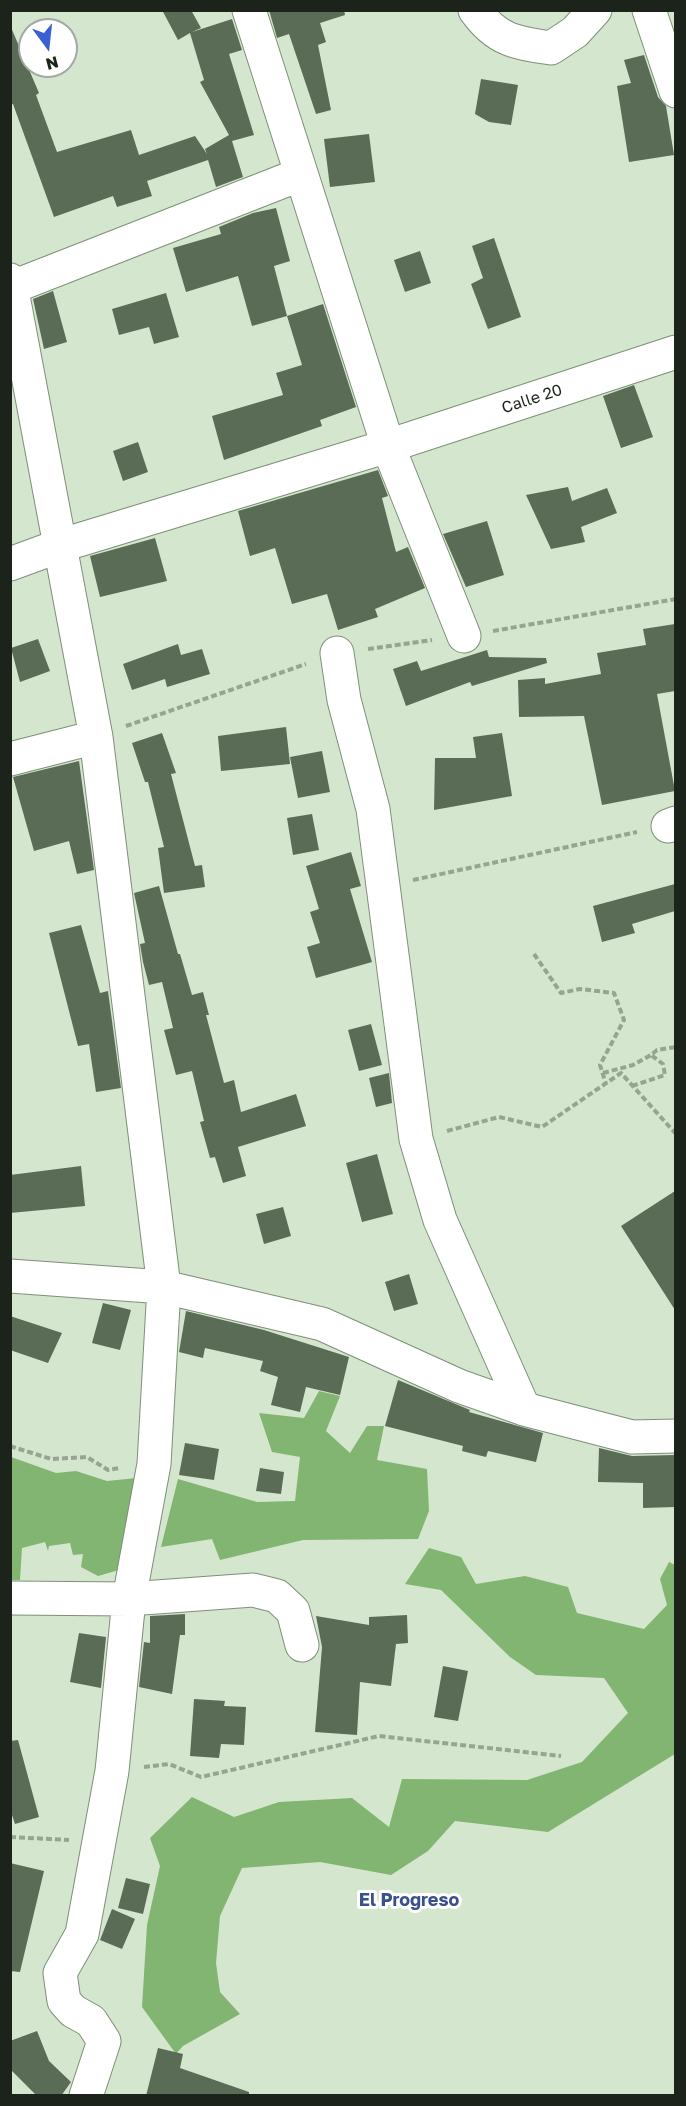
<!DOCTYPE html>
<html>
<head>
<meta charset="utf-8">
<style>
	body { margin:0 }
	#map { position:relative; width:686px; height:2106px; overflow:hidden; background:#d4e6ce; font-family:"Golos Text",sans-serif }
	canvas { display:block }
	.frame { position:absolute; inset:0; border:12px solid #1c231a; pointer-events:none }
	.north { position:absolute; left:18px; top:18px; width:60px; height:60px; box-sizing:border-box; background:#fff; border:2px solid #a4a7a3; border-radius:50%; rotate:165deg; font-size:16px; font-weight:700; line-height:24px; text-align:center; color:#1c231a }
	.north::after { content:''; display:block; margin:auto; width:21px; height:27px; background:#3a5fd0; clip-path:polygon(50% 0,100% 100%,50% 72%,0 100%) }
</style>
</head>
<body>
<div id="map">
<canvas width="686" height="2106"></canvas>
<div class="frame"></div>
<div class="north">N</div>
</div>
<script>
const ctx = document.querySelector('canvas').getContext('2d');
ctx.lineJoin = 'round';
function paint(path, color) {
  ctx.fillStyle = color;
  ctx.fill(path, 'evenodd');
}
function stroke(path, color, width, dash) {
  ctx.strokeStyle = color;
  ctx.lineWidth = width;
  ctx.lineCap = dash ? 'butt' : 'round';
  ctx.setLineDash(dash || []);
  ctx.stroke(path);
}
function drawText(font, color, halo, rows, align = 'center') {
  ctx.font = font + ' "Golos Text",sans-serif';
  ctx.lineWidth = 6;
  ctx.setLineDash([]);
  ctx.textBaseline = 'middle';
  ctx.strokeStyle = halo;
  ctx.fillStyle = color;
  for (const [text, x, y, turn = 0] of rows) {
    ctx.save();
    ctx.translate(x, y);
    ctx.rotate((+turn || 0) * Math.PI / 180);
    ctx.textAlign = isNaN(turn) ? turn : align;
    if (halo) ctx.strokeText(text, 0, 0);
    ctx.fillText(text, 0, 0);
    ctx.restore();
  }
}
const forest = new Path2D(`
	M 319,1391 L 340,1396 L 326,1431 L 350,1453 L 367,1426 L 384,1426 L 377,1460 L 427,1469 L 429,1511 L 418,1539 L 303,1540 L 220,1560 L 212,1539 L 161,1547 L 178,1479 L 257,1502 L 295,1501 L 300,1457 L 272,1452 L 259,1413 L 304,1418 Z
	M 11,1457 L 56,1473 L 76,1471 L 107,1481 L 146,1477 L 129,1567 L 98,1576 L 81,1567 L 83,1554 L 73,1555 L 70,1543 L 49,1546 L 48,1551 L 45,1542 L 22,1548 L 20,1580 L 11,1580 Z
	M 429,1548 L 461,1557 L 476,1584 L 525,1576 L 568,1587 L 577,1613 L 644,1629 L 667,1605 L 660,1579 L 669,1562 L 675,1565 L 675,1754 L 548,1832 L 455,1821 L 428,1851 L 391,1875 L 320,1862 L 242,1868 L 220,1916 L 216,1963 L 220,1992 L 240,2014 L 183,2046 L 176,2054 L 142,2007 L 147,1925 L 160,1866 L 150,1838 L 192,1797 L 234,1817 L 279,1802 L 352,1798 L 389,1827 L 402,1779 L 527,1780 L 582,1762 L 628,1713 L 604,1678 L 536,1675 L 510,1657 L 441,1590 L 405,1584 Z`);
const building = new Path2D(`
	M 162,10 L 191,10 L 201,28 L 192,32 L 232,19 L 242,50 L 229,54 L 254,135 L 232,141 L 243,177 L 216,187 L 208,160 L 147,181 L 152,196 L 117,207 L 113,196 L 54,217 L 13,104 L 10,105 L 10,25 L 39,93 L 36,95 L 57,152 L 131,130 L 139,155 L 195,136 L 207,154 L 205,149 L 229,135 L 200,82 L 204,80 L 190,33 L 178,40 Z
	M 269,10 L 344,10 L 345,15 L 320,23 L 326,42 L 318,45 L 331,110 L 316,114 L 289,34 L 277,38 Z
	M 644,55 L 658,97 L 666,106 L 674,155 L 629,162 L 617,86 L 631,83 L 624,60 Z
	M 481,79 L 518,85 L 511,125 L 489,122 L 475,114 Z
	M 369,134 L 375,182 L 330,187 L 324,139 Z
	M 276,208 L 290,261 L 274,266 L 287,316 L 252,326 L 238,276 L 186,292 L 173,248 L 221,234 L 219,227 L 253,213 Z
	M 494,238 L 521,317 L 488,329 L 471,284 L 483,278 L 472,246 Z
	M 420,251 L 431,283 L 405,292 L 394,260 Z
	M 53,291 L 67,342 L 44,349 L 33,299 Z
	M 166,293 L 179,337 L 154,344 L 149,327 L 119,335 L 112,309 Z
	M 323,304 L 356,407 L 320,420 L 322,426 L 224,460 L 212,416 L 283,395 L 276,373 L 302,365 L 287,316 Z
	M 634,385 L 653,437 L 621,448 L 603,396 Z
	M 138,442 L 148,472 L 123,481 L 113,451 Z
	M 378,470 L 388,496 L 382,498 L 396,552 L 408,547 L 425,588 L 375,609 L 378,617 L 338,630 L 327,594 L 292,604 L 275,548 L 250,556 L 238,511 Z
	M 568,487 L 572,501 L 607,488 L 617,513 L 581,527 L 585,542 L 551,549 L 526,495 Z
	M 487,521 L 504,575 L 466,587 L 443,534 Z
	M 155,538 L 167,581 L 100,597 L 90,556 Z
	M 675,624 L 675,691 L 657,694 L 675,791 L 602,805 L 584,716 L 519,717 L 518,680 L 545,678 L 545,684 L 601,674 L 597,653 L 646,645 L 643,629 Z
	M 38,639 L 50,671 L 20,682 L 11,648 Z
	M 178,644 L 181,655 L 202,649 L 210,674 L 167,687 L 165,679 L 132,690 L 123,664 Z
	M 487,650 L 489,657 L 546,658 L 547,663 L 472,686 L 470,682 L 406,706 L 393,669 L 417,661 L 421,671 Z
	M 286,727 L 290,764 L 221,771 L 218,736 Z
	M 162,733 L 176,773 L 171,774 L 195,866 L 202,865 L 205,887 L 164,893 L 158,848 L 164,847 L 148,782 L 145,782 L 132,743 Z
	M 502,733 L 512,796 L 434,810 L 435,758 L 476,758 L 473,737 Z
	M 322,751 L 330,792 L 298,798 L 290,757 Z
	M 79,761 L 94,870 L 77,874 L 69,841 L 34,851 L 13,777 Z
	M 312,814 L 319,850 L 293,855 L 287,818 Z
	M 351,852 L 361,886 L 350,889 L 372,962 L 316,978 L 307,947 L 320,943 L 310,912 L 319,909 L 306,866 Z
	M 675,884 L 675,911 L 632,924 L 635,933 L 602,942 L 593,906 Z
	M 159,886 L 178,954 L 180,954 L 192,995 L 203,992 L 209,1015 L 206,1015 L 224,1083 L 234,1080 L 241,1112 L 296,1094 L 306,1126 L 238,1147 L 246,1176 L 223,1183 L 215,1157 L 210,1158 L 200,1122 L 204,1121 L 192,1071 L 176,1075 L 164,1030 L 173,1028 L 162,982 L 149,985 L 143,962 L 140,944 L 145,943 L 134,893 Z
	M 81,925 L 100,993 L 108,991 L 121,1088 L 96,1092 L 89,1044 L 78,1046 L 49,933 Z
	M 371,1024 L 382,1065 L 359,1071 L 348,1030 Z
	M 389,1073 L 392,1103 L 376,1107 L 369,1078 Z
	M 377,1154 L 393,1214 L 362,1222 L 346,1163 Z
	M 81,1166 L 85,1206 L 10,1213 L 10,1175 Z
	M 675,1191 L 675,1310 L 621,1226 Z
	M 283,1207 L 291,1236 L 264,1244 L 256,1214 Z
	M 409,1274 L 418,1304 L 394,1311 L 385,1282 Z
	M 103,1303 L 131,1310 L 120,1350 L 92,1343 Z
	M 186,1311 L 264,1330 L 349,1357 L 340,1395 L 306,1387 L 300,1412 L 271,1405 L 278,1377 L 260,1371 L 263,1361 L 205,1348 L 203,1358 L 179,1352 Z
	M 10,1316 L 62,1333 L 48,1363 L 10,1350 Z
	M 398,1380 L 470,1410 L 469,1412 L 543,1433 L 536,1462 L 488,1451 L 486,1457 L 462,1451 L 463,1446 L 385,1426 Z
	M 185,1443 L 219,1449 L 214,1480 L 179,1475 Z
	M 599,1448 L 632,1456 L 675,1455 L 675,1507 L 643,1508 L 643,1483 L 598,1482 Z
	M 260,1468 L 284,1472 L 281,1494 L 256,1491 Z
	M 185,1614 L 185,1635 L 180,1635 L 172,1694 L 139,1687 L 144,1642 L 150,1643 L 150,1616 Z
	M 407,1615 L 408,1643 L 396,1644 L 391,1686 L 360,1682 L 357,1735 L 315,1732 L 322,1647 L 316,1616 L 369,1625 L 369,1617 Z
	M 79,1633 L 106,1637 L 101,1688 L 70,1682 Z
	M 443,1666 L 468,1671 L 458,1721 L 434,1717 Z
	M 194,1699 L 225,1701 L 224,1706 L 246,1707 L 244,1745 L 221,1744 L 219,1758 L 190,1756 Z
	M 18,1740 L 39,1817 L 15,1824 L 10,1809 L 10,1741 Z
	M 10,1863 L 44,1871 L 20,1972 L 10,1971 Z
	M 126,1878 L 150,1884 L 143,1914 L 118,1908 Z
	M 112,1909 L 135,1919 L 122,1949 L 100,1940 Z
	M 37,2031 L 49,2061 L 71,2082 L 61,2096 L 37,2096 L 10,2069 L 10,2041 Z
	M 158,2048 L 183,2054 L 180,2068 L 249,2092 L 249,2096 L 146,2096 Z`);
const path = new Path2D(`
	M 493,631 L 676,599
	M 368,649 L 432,640
	M 126,726 L 306,664
	M 413,880 L 637,832
	M 534,954 L 561,993 L 580,989 L 614,993 L 624,1020 L 600,1065 L 606,1084
	M 603,1073 L 633,1065 L 651,1055
	M 632,1086 L 665,1075 L 663,1064 L 651,1055 L 657,1050 L 676,1047
	M 447,1131 L 499,1117 L 542,1127 L 621,1073 L 676,1134
	M 10,1446 L 51,1459 L 87,1457 L 108,1470 L 120,1468
	M 144,1767 L 169,1764 L 201,1777 L 379,1736 L 561,1756
	M 10,1837 L 69,1840`);
const minor = new Path2D(`
	M 249,10 L 388,446 L 464,636
	M 475,10 C 497,41 517,43 551,48 L 575,32 L 595,10
	M 649,10 L 676,91
	M 10,280 L 96,737 L 164,1287 L 154,1464 L 129,1599 L 112,1771 L 82,1934 L 60,1973 L 64,2001 L 73,2011 L 91,2021 L 104,2041 L 86,2096
	M 10,288 L 299,175
	M 10,564 L 59,546 L 388,446 L 676,352
	M 337,653 L 344,700 L 373,809 L 416,1139 L 440,1220 L 524,1409
	M 10,759 L 96,737
	M 668,826 L 676,823
	M 10,1276 L 164,1287 L 322,1324 L 459,1386 L 524,1409 L 632,1437 L 676,1436
	M 10,1598 L 129,1599 L 253,1590 L 277,1596 L 293,1611 L 302,1645`);
const streetNames = [
	["Calle 20",532,399,-18]
];
const neighbourhoodNames = [
	["El Progreso",409,1900]
];
paint(forest, '#82b571');
paint(building, '#5b6c56');
stroke(minor, '#7e8f79', 35);
stroke(path, '#96a491', 4, [6, 3]);
stroke(minor, '#fff', 33);
drawText('16px', '#1c231a', '#fff', streetNames);
drawText('bold 18px', '#3b518c', '#fff', neighbourhoodNames);
</script>
</body>
</html>
